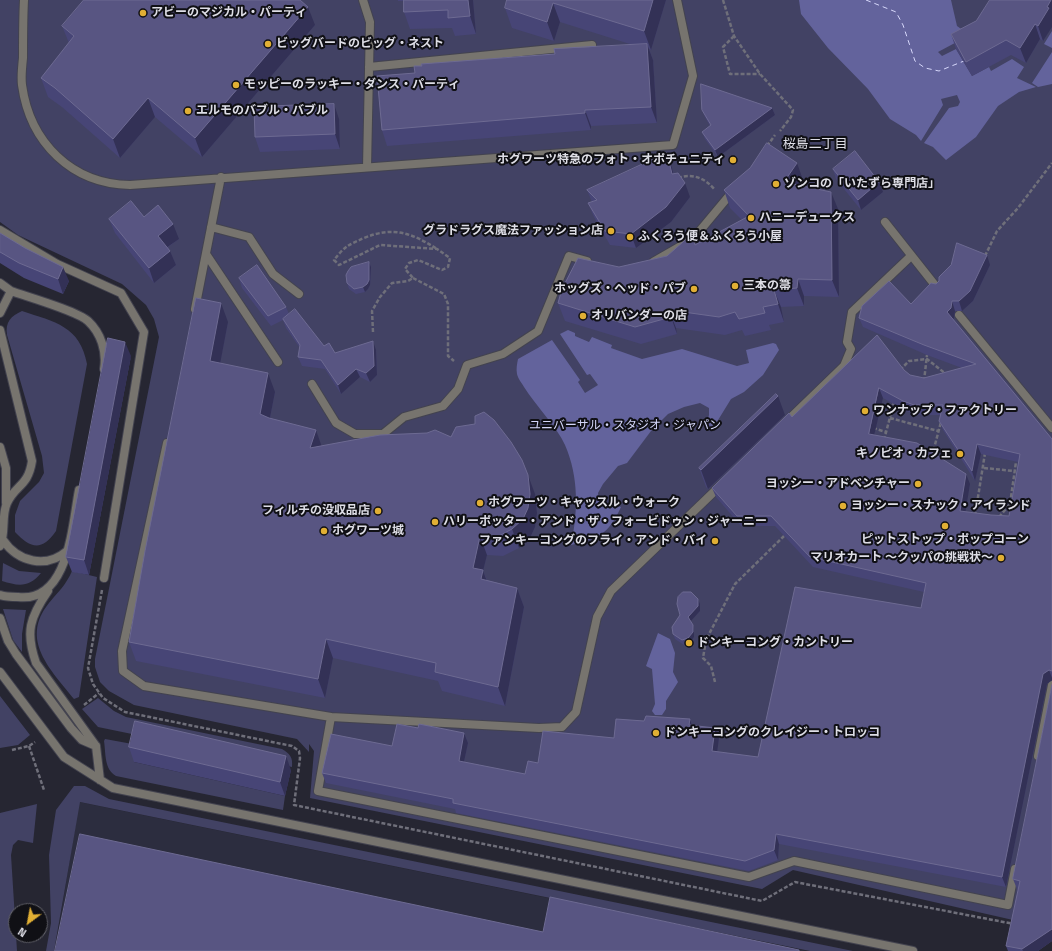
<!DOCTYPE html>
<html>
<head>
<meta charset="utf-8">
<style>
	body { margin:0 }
	#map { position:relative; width:1052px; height:951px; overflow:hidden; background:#262632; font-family:"Titillium Web",sans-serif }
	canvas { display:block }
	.north { position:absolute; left:8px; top:903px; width:40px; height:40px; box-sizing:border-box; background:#101015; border:1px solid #626269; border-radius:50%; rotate:212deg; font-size:11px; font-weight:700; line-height:16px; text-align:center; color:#dedee6 }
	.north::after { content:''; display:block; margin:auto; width:14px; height:18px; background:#e1af34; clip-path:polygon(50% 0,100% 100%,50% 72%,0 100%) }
</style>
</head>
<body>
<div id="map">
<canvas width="1052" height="951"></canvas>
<div class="north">N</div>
</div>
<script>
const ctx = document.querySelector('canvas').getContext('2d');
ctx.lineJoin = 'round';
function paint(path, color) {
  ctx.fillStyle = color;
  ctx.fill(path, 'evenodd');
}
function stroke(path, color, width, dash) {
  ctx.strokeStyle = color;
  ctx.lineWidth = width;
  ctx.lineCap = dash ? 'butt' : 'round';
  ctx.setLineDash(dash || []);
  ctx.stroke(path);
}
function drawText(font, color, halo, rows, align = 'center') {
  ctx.font = font + ' "Titillium Web","Noto Sans JP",sans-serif';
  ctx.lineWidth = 4;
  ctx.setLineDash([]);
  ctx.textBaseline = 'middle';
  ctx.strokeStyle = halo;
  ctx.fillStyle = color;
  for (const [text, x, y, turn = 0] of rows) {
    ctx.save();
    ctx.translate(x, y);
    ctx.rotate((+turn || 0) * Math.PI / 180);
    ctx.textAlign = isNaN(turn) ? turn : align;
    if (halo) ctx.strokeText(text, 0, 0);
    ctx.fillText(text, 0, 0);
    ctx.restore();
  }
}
const built = new Path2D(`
	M 79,802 L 807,951 L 55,951 Z`);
const green = new Path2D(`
	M 0,0 L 1052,0 L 1052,720 L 1013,920 L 793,870 L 762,889 L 310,798 L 314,751 L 309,744 L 309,752 L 297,739 L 134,705 L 109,691 L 100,682 L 95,667 L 95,659 L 159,337 L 154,319 L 146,305 L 122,284 L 18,235 L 0,222 Z
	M 22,311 C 55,322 80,326 87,364 L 56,531 C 42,551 31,549 15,532 L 15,515 L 20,501 L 39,482 L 44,473 L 42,456 L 7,335 C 5,322 11,316 22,311 Z
	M 3,563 L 19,571 L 41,573 C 29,588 18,586 2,581 Z
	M 72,571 L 97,577 L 79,697 L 74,699 C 51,670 19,640 49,603 C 58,592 66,585 72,571 Z
	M 3,609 L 26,610 L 22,634 L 22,652 L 13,640 Z
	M 0,696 L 30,735 L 18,745 L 0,748 Z
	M 98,698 L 114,711 L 126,717 L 282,749 C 290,754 293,757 292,767 L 98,727 L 82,709 Z
	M 105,739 L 138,745 L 134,762 L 285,796 L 283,810 L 116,776 C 104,769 106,754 104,741 Z
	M 74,786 L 85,786 L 109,799 L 853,951 L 810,951 L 80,802 L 54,951 L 46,951 L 51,923 L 49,855 L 56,810 Z
	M 37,804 L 33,843 L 18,840 L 13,845 L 11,855 L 17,951 L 0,951 L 0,813 Z`);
const water = new Path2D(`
	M 799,0 L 951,0 L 957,26 L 964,31 L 966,37 L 938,52 L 942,56 L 956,49 L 972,76 L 989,67 L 991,71 L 1012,59 L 1024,67 L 1017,78 L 1036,87 L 1019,92 L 998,106 L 976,137 L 946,160 L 933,147 L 924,143 L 949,108 L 958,106 L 960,102 L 957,95 L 941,99 L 943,105 L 921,141 L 916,135 L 890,119 L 868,89 L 828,48 L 801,14 Z
	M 1052,31 L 1052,48 L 1044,44 Z
	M 1052,52 L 1052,84 L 1038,87 L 1032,83 Z
	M 568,330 L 575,333 L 575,336 L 589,342 L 592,337 L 612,345 L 611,348 L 642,359 L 682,349 L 737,366 L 749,363 L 746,350 L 773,343 L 776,344 L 779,350 L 763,375 L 744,392 L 731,399 L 715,425 L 705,431 L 709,415 L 709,408 L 700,403 L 684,407 L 668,414 L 651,431 L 627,463 L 618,466 L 603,484 L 598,493 L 599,501 L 602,504 L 611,503 L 621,507 C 608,535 599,538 571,545 C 578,512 579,477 565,445 C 557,427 536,406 524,387 C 522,383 518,379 517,374 C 516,369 517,364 518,359 L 552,340 L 580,380 L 578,382 L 585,393 L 598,385 L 590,374 L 587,375 L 560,334 Z
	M 658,633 L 670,639 L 675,653 L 673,672 L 678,682 L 666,701 L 666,709 L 662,715 L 655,715 L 652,711 L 655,704 L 652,669 L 646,666 Z`);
const ferry = new Path2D(`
	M 866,0 L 896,12 L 903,25 L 915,61 L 925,68 L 939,71 L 964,61`);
const path = new Path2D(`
	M 723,0 L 734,36 L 760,74 L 793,110 L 791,117 L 780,131
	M 734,36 L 723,47 L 730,74 L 760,74
	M 767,146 L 775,135
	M 678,178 C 693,173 705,178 715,190
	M 985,256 L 997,231 L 1018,208 L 1052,163
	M 413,278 L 444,294 L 448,304 L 448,356 L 454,361
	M 373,332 L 372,311 L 380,297 L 392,283 L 408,281 L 413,278 L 405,269 L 409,263 L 418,260 L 442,270 L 448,267 L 450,258 L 437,249 L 380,245 L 339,265 L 334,260 C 345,246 348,245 364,238 C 393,226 412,233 437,249
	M 900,370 L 909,361 L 927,359 L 946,374
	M 924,381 L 927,355
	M 890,418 L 938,431
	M 873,428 L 886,432
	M 884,440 L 894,402
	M 932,456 L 941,422
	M 984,468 L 1014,471
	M 975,516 L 985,453
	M 999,517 L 1010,504 L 1016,462
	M 102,590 L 88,668 L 93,684 L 103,698 L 125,712 L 292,746 L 299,751 L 300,758 L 294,805 L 762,901 L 795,882 L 1014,924
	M 715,682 L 711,666 L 703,658 L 706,640 L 735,584 L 784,536
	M 84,705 L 99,693
	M 29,746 L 44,790
	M 12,750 L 29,746 L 35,742`);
const lane = new Path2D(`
	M 24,0 C 23,19 23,39 23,58 C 22,67 21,77 22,85 C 30,143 72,184 130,185 L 673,145 L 693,76 L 677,0
	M 363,0 L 370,22 L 367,167
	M 369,67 L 592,45
	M 885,222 L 938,289
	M 211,227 L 249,237 L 273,274 L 299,294
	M 206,254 L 278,362
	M 0,283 L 11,291 C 28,297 77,311 88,321 C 101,333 107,352 104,369
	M 195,309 L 221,177
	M 0,313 L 11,291
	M 959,315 L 1052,428
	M 0,330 L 32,461 C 28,487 16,484 7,503 C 1,516 6,533 0,546
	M 784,424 L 844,366 L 851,349 L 847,342 L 852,312 L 911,256
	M 167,443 L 122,651 L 123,671 L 144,686 L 331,717 L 539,728 L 562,727 L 576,712 L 597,617 L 611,591 L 721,485
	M 0,447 L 6,468 L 6,503
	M 3,540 C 18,562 46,569 67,551
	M 48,591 C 30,617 25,632 36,663 L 96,746 L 100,780
	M 0,595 C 5,597 12,597 18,597 C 69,603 72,525 79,490
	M 0,618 L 8,641 L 16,654 L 71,728 L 82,740 L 96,746
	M 0,672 L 64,757 L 113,788 L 913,951
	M 331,717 L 318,791 L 749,877 L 794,861 L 1008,905 L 1015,869
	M 1038,756 L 1052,685`);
const street = new Path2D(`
	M 0,230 L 57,264 L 121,293 L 144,332 L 104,578
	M 653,262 L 693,239 L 733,191
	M 312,384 L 336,423 L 355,434 L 383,434 L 404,417 L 443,406 L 458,389 L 467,365 L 503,354 L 538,331 L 569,256 L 587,261`);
const wall = new Path2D(`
	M 398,0 L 473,0 L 476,34 L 455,36 L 452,28 L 410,29 L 404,12 L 404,1 L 398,1 Z
	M 507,0 L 666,0 L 651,50 L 649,49 L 653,60 L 657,123 L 591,126 L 591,130 L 387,146 L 382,130 L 415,73 L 555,54 L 633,45 L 560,22 L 554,41 L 512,28 L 505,8 Z
	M 1052,0 L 1043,41 L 1040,39 L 1026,63 L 1011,55 L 972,76 L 956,49 L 951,34 Z
	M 315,25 L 202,157 L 155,117 L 120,158 L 62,107 L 48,97 L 41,78 L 69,43 L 62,26 Z
	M 772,108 L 775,115 L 718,157 L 705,139 L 702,132 L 710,126 L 705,117 L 702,110 Z
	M 339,119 L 340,149 L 260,152 L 255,137 Z
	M 672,168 L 674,174 L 690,197 L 671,222 L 636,248 L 610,245 L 594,217 L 588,203 L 592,202 L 587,190 Z
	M 833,169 L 883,192 L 861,210 L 836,179 Z
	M 803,180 L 800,185 L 838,209 L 839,297 L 804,296 L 804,306 L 781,307 L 784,322 L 769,325 L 771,330 L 745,336 L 742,330 L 725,335 L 676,328 L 677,334 L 641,344 L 565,321 L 558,303 L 619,267 L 667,256 L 695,245 L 742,220 L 730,208 L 724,190 Z
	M 144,217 L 179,239 L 168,247 L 176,265 L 154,283 L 115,233 L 109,219 Z
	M 0,233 L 69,281 L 63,294 L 24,278 L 0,263 Z
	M 369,262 L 371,267 L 370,285 L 368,289 L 365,292 L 356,294 L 349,289 L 347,283 Z
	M 990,265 L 973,301 L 962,311 L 955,311 L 954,318 L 953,319 L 1052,439 L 1052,680 L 1047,684 L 1006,887 L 779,844 L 778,860 L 749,871 L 456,813 L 455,809 L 326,783 L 322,773 L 392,746 L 418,728 L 464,733 L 468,743 L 464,762 L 525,774 L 538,763 L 614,738 L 692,726 L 719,738 L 717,752 L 758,757 L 921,608 L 924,592 L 813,567 L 775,526 L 741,526 L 716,497 L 712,488 L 792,417 L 904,370 L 910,375 L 924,378 L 962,368 L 927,355 L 863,327 L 859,318 L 911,304 L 936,284 ZM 883,398 L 906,411 L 918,415 L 940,415 L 939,421 L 943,430 L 975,481 L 981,454 L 1018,462 L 1009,516 L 991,515 L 965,512 L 970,484 L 874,435 Z
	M 239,278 L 286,307 L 289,314 L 324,346 L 335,353 L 376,350 L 377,375 L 370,382 L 360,377 L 341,394 L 325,369 L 302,366 L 298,357 L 300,348 L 286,328 L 283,320 L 271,326 L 242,288 Z
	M 228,322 L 220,363 L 275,392 L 270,418 L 316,430 L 321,446 L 535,494 L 537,513 L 535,527 L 530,538 L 519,548 L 503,556 L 487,555 L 483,571 L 487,580 L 517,588 L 524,607 L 505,706 L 442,691 L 438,681 L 333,658 L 325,698 L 136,661 L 129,642 Z
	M 131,356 L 89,575 L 72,572 L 66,557 Z
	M 785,415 L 708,489 L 706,487 L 699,468 Z
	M 698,599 L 700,604 L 700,611 L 690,621 L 694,630 L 694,637 L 690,643 L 684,645 L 675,639 L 673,634 L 680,615 Z
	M 1052,685 L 1052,941 L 1038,951 L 1008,951 L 1006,946 L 1018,890 L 1017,889 L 1013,879 Z
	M 129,747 L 291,770 L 285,796 L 134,762 Z`);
const shadedWall = new Path2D(`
	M 468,0 L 473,0 L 476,34 L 470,16 Z
	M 653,0 L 666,0 L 651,50 L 644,31 Z
	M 1051,0 L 1052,0 L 1052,27 L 1043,41 L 1038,26 L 1047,7 Z
	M 553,3 L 560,22 L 554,41 L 547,22 Z
	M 308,7 L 315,25 L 202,157 L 195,138 Z
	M 1035,24 L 1040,39 L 1026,63 L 1020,48 Z
	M 647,44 L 653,60 L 657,123 L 651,107 Z
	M 148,98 L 155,117 L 120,158 L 113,139 Z
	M 334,104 L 339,119 L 340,149 L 335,134 Z
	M 772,108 L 775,115 L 718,157 L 715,150 Z
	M 585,110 L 591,126 L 591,130 L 585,113 Z
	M 667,153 L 672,168 L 677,188 L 672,174 Z
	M 797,163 L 803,180 L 790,200 L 784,182 Z
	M 879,182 L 883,192 L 861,210 L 858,200 Z
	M 685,183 L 690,197 L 671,222 L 636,248 L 631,234 Z
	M 831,192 L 838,209 L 839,297 L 832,280 Z
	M 173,224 L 179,239 L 163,250 L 158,236 Z
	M 170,251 L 176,265 L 154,283 L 149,268 Z
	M 987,255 L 990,265 L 973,301 L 962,311 L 959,301 Z
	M 369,262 L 371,267 L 370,285 L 368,289 L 365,292 L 363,287 Z
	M 63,267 L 69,281 L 63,294 L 58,279 Z
	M 798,279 L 804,296 L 804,306 L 797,288 Z
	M 774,290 L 781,307 L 784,322 L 778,304 Z
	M 952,301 L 955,311 L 954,318 L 951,322 L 947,312 Z
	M 221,303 L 228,322 L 217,380 L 210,361 Z
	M 669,310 L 676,328 L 677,334 L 671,317 Z
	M 373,341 L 376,350 L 377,375 L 370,382 L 366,373 Z
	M 125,342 L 131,356 L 89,575 L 84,560 Z
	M 356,369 L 360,377 L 341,394 L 338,385 Z
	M 268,373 L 275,392 L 267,433 L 260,414 Z
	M 879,388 L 883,398 L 872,444 L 869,434 Z
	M 778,396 L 785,415 L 708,489 L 701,470 Z
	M 316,430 L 323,450 L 310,448 Z
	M 977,444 L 981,454 L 975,481 L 972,471 Z
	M 966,474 L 970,484 L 964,521 L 960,511 Z
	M 528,475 L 535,494 L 537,513 L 535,527 L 530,538 L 519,548 L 512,529 Z
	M 480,536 L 487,555 L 483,571 L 490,589 L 481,580 L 473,568 Z
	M 517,588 L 524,607 L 505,706 L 498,687 Z
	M 698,599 L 700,604 L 700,611 L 690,622 L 688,617 Z
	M 693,625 L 694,630 L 694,637 L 690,643 L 688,638 Z
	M 326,639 L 333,658 L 325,698 L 318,679 Z
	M 1049,670 L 1052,678 L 1052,680 L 1047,684 L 1006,887 L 1002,877 L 1043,674 Z
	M 690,719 L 693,729 L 689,725 Z
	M 715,728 L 719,738 L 716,761 L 712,751 Z
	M 464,733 L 468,743 L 462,771 L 459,761 Z
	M 286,756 L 291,770 L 285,796 L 280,782 Z
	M 776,834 L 779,844 L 778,860 L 774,850 Z
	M 1052,929 L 1052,941 L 1038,951 L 1023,951 L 1022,949 Z`);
const building = new Path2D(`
	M 84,0 L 300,0 L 308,7 L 195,138 L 148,98 L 113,139 L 55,88 L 41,78 L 74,36 L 62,26 Z
	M 404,0 L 468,0 L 470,16 L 448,18 L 448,10 L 404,12 Z
	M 507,0 L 653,0 L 644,31 L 553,3 L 547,22 L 505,8 Z
	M 990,0 L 1051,0 L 1047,7 L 1049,8 L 1038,26 L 1035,24 L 1020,48 L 1006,40 L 966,62 L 951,34 L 976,21 Z
	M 647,44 L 651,107 L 585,110 L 585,113 L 382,130 L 377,76 L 415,73 L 414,66 L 422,66 L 421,64 L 555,54 L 554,49 Z
	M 701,84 L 772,108 L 715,150 L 702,132 L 711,125 L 702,110 Z
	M 334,104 L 335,134 L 255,137 L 254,107 Z
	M 767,143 L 797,163 L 784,182 L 831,192 L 832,280 L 798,279 L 797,288 L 774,290 L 778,304 L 763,307 L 765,313 L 739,319 L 735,312 L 719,317 L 669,310 L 671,317 L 635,327 L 558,303 L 562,289 L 578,258 L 619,267 L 667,256 L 692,234 L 695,245 L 749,216 L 724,190 L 750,168 Z
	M 855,151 L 879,182 L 858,200 L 833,169 Z
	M 667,153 L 672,174 L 678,173 L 685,183 L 666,207 L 631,234 L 605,231 L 588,203 L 597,200 L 587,190 Z
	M 131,201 L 144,217 L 158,205 L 173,224 L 158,236 L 170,251 L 149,268 L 109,219 Z
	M 0,233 L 25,248 L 63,267 L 58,279 L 19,263 L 0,252 Z
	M 957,243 L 987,255 L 970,291 L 959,301 L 952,301 L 951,308 L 947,312 L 1052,439 L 1052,671 L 1049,670 L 1043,674 L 1002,877 L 776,834 L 774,850 L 745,861 L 453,803 L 453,799 L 322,773 L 331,734 L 392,746 L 397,724 L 418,728 L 419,724 L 464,733 L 459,761 L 525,774 L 528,761 L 538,763 L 543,731 L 614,738 L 616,719 L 644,721 L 646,716 L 690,719 L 689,725 L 715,728 L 712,751 L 758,757 L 795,587 L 921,608 L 926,583 L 810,557 L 771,516 L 737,516 L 712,488 L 789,413 L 792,417 L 877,335 L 904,370 L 910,375 L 924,378 L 976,364 L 924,345 L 859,318 L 862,306 L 889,281 L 911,304 L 931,283 L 936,284 L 939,281 L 939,277 L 951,265 ZM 879,388 L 903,401 L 914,405 L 943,405 L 939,421 L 972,471 L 977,444 L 1020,454 L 1009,516 L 991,515 L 960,511 L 966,474 L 917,443 L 869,434 Z
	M 369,262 L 369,280 L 367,284 L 363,287 L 354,289 L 347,283 L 346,275 L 348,271 L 351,267 Z
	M 257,265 L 286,307 L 268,316 L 239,278 Z
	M 196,298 L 221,303 L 210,361 L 268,373 L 260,414 L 269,418 L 316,430 L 310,448 L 380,435 L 427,433 L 435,430 L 451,437 L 456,427 L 475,424 L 475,416 L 484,412 L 494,420 L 511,442 L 522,460 L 528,475 L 530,494 L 528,508 L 523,519 L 512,529 L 497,537 L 480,536 L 473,568 L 483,570 L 481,579 L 517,588 L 498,687 L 435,672 L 436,663 L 326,639 L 318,679 L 129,642 L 145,551 Z
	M 295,309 L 324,346 L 329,343 L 335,353 L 373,341 L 374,366 L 366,373 L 356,369 L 338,385 L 321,360 L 298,357 L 300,345 L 283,319 Z
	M 108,338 L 125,342 L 84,560 L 66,557 Z
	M 776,394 L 778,396 L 701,470 L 699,468 Z
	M 683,592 L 691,592 L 698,599 L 698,606 L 688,617 L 693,625 L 693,632 L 688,638 L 682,640 L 673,634 L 672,627 L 680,615 L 677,604 L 678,597 Z
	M 1052,685 L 1052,929 L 1022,949 L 1006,946 L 1020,881 L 1013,879 Z
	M 135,721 L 286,756 L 280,782 L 129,747 Z
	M 80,834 L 543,932 L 550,897 L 799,950 L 799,951 L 55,951 Z`);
const markers = [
	[143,13,4,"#e1af34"],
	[268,44,4,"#e1af34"],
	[236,85,4,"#e1af34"],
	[188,111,4,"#e1af34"],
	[733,160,4,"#e1af34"],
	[776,184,4,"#e1af34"],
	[751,218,4,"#e1af34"],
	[611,231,4,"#e1af34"],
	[630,237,4,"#e1af34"],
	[735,286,4,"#e1af34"],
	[694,289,4,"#e1af34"],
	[583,316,4,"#e1af34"],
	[865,411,4,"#e1af34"],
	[960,454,4,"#e1af34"],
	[918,484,4,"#e1af34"],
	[480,503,4,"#e1af34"],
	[843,506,4,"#e1af34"],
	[378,511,4,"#e1af34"],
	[435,522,4,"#e1af34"],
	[945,526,4,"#e1af34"],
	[324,531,4,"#e1af34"],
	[715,541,4,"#e1af34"],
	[1001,558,4,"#e1af34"],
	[689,643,4,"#e1af34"],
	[656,733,4,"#e1af34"]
];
const poiNames = [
	["アビーのマジカル・パーティ",151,13],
	["ビッグバードのビッグ・ネスト",276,44],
	["モッピーのラッキー・ダンス・パーティ",244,85],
	["エルモのバブル・バブル",196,111],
	["ホグワーツ特急のフォト・オポチュニティ",725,160,"right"],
	["ゾンコの「いたずら専門店」",784,184],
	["ハニーデュークス",759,218],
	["グラドラグス魔法ファッション店",603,231,"right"],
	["ふくろう便＆ふくろう小屋",638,237],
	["三本の箒",743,286],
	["ホッグズ・ヘッド・パブ",686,289,"right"],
	["オリバンダーの店",591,316],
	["ワンナップ・ファクトリー",873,411],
	["キノピオ・カフェ",952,454,"right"],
	["ヨッシー・アドベンチャー",910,484,"right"],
	["ホグワーツ・キャッスル・ウォーク",488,503],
	["ヨッシー・スナック・アイランド",851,506],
	["フィルチの没収品店",370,511,"right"],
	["ハリーポッター・アンド・ザ・フォービドゥン・ジャーニー",443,522],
	["ホグワーツ城",332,531],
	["ピットストップ・ポップコーン",945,540,"center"],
	["ファンキーコングのフライ・アンド・バイ",707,541,"right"],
	["マリオカート ～クッパの挑戦状～",993,558,"right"],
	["ドンキーコング・カントリー",697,643],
	["ドンキーコングのクレイジー・トロッコ",664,733]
];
const parkNames = [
	["ユニバーサル・スタジオ・ジャパン",625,426]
];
const neighbourhoodNames = [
	["桜島二丁目",815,145]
];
paint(built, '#2c2d3f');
paint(green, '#424264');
paint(water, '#63639c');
stroke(ferry, '#d7d8fb', 1, [5, 4]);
stroke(lane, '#43434f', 10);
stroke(street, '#43434f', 10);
stroke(path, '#6f6f7a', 2.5, [4, 2]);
stroke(lane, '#77746e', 8);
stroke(street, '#77746e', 8);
paint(wall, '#474576');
paint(shadedWall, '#333156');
paint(building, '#585582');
stroke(building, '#6d6a92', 1);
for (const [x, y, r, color] of markers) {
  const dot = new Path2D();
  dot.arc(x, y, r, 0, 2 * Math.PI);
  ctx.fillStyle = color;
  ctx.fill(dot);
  stroke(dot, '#101015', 1.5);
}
drawText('bold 12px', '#dedee6', '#101015', poiNames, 'left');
drawText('12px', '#d4d6f8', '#101015', parkNames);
drawText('13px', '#dedee6', '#101015', neighbourhoodNames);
</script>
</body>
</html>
